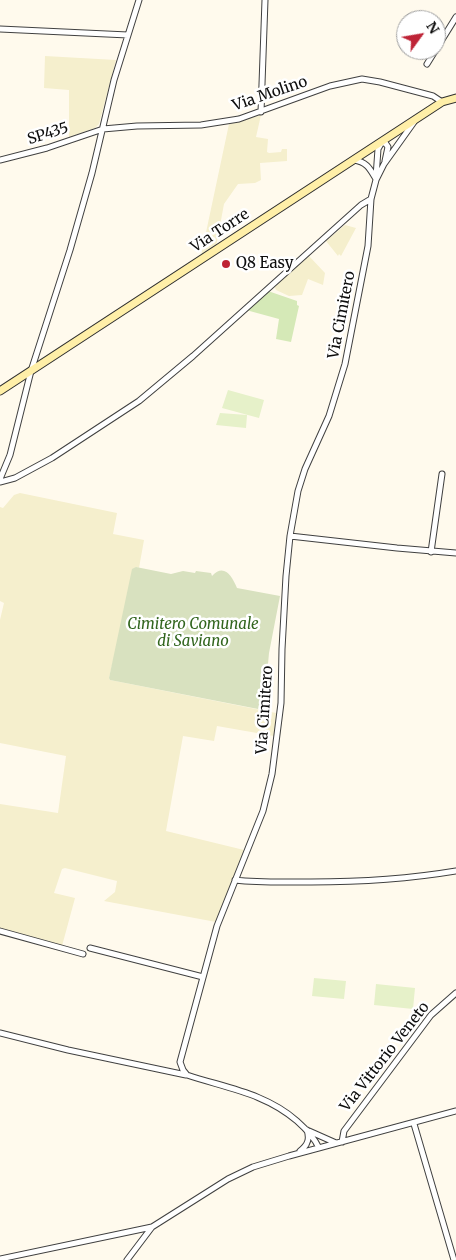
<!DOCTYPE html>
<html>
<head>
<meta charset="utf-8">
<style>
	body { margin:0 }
	#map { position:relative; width:456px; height:1260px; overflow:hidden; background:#fffaed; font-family:Merriweather,serif }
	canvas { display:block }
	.north { position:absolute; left:396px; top:10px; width:50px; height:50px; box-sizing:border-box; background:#fff; border:1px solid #9e9e9e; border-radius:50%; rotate:58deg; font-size:14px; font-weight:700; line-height:20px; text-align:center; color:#0d0d0d }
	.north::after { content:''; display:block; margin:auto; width:18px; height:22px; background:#be2437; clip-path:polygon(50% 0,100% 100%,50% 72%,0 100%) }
</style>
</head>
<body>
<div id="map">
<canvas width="456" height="1260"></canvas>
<div class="north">N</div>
</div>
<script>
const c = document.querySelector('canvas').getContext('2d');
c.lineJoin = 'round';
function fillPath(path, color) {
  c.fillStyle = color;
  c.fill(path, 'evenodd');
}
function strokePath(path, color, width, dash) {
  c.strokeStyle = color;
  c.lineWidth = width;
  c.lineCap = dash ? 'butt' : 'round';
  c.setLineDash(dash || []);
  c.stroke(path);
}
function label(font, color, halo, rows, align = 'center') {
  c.font = font + ' Merriweather,serif';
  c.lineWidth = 5;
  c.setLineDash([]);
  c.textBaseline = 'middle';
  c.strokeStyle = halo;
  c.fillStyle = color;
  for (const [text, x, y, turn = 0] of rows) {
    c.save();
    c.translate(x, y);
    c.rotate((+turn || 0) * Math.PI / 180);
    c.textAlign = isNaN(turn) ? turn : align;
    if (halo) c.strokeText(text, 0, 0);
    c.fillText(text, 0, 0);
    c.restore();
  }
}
fillPath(new Path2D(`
	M45,56L116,60L99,124L95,128L69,137V90L44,88Z
	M261,115L256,137L268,139L267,152L269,153L281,152L282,149H287V161L260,163L261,180L255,183L238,184L224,204L216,247L201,256L229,124Z
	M345,225L356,228L341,256L339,254L338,256L326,241Z
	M309,256L325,273L323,285L308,279L302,295L289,296L276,290L274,286Z
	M20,493L117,513L113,534L144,540L139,568L136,567L109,678L110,680L276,713L274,736L217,726L214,741L183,736L166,831L244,850L216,922L104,901L115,892L117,881L65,868L62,869L54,893L75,898L62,946L0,929V804L58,813L66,756L0,743V620L4,603L0,601V507L3,508L14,495Z`), '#f5efcd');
fillPath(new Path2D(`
	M268,291L297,301V305L299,306L291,342L276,339L279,319L246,310Z`), '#d5e9b7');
fillPath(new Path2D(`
	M136,567L171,574L183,571L195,573L196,571L211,573L212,576C224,563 232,576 237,588L280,596L269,653L267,675L269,689L258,709L110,680L109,678L132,569Z`), '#d8e1bf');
fillPath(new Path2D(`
	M228,390L264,400L259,418L222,408Z
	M220,413L247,415L246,428L216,425Z
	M314,978L346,981L344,999L312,996Z
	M376,984L415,988L413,1009L374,1005Z`), '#e6f1c9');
const street = new Path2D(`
	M0,29L128,35
	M427,64L456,17
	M261,112L265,0
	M0,160L47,148L103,129L137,126L201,125L239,119L330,86L362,79L380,82L433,96L442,102
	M354,160C367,162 370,169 376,179
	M376,177L378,149L382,142L386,144L388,147L385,161
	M0,479L10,455L31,371L70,250L92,173L114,80L139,0
	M0,482L15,478L52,458L139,401L193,356L361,205L371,199
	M290,536L397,548L456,553
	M431,552L442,474
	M235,880C260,883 286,882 311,882C360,882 408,879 456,871
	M0,931L83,954
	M90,948L203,977
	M0,1033L68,1050L186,1075
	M414,1124L454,1260
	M309,1131L336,1143
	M342,1142L344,1131L431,1015L456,993
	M319,1148C314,1137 306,1129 297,1121C265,1093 226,1088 187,1075L183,1070L180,1062L217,926L263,811L272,774L281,703L282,649L286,576L290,536L298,491L305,469L329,416L345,364L368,246L371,199L376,180L384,164L414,122
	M300,1151C308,1145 310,1139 307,1130
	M0,1259L152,1227L228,1179L253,1167L289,1156L456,1111
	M127,1260L152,1227`);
const secondary = new Path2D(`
	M0,391L442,102L456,98`);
strokePath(street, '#404040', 7);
strokePath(secondary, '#2f2f2f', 9);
strokePath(street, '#fff', 5);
strokePath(secondary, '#ffefa8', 7);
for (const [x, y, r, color] of [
	[226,264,5,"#be2437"]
]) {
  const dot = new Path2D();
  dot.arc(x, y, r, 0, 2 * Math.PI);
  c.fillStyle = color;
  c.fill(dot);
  strokePath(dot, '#fff', 2);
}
label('15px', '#0d0d0d', '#fff', [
	["Via Molino",270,94,-19],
	["SP435",48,134,-17],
	["Via Torre",220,231,-33],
	["Via Cimitero",342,315,-79],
	["Via Cimitero",265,710,-86],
	["Via Vittorio Veneto",385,1057,-52]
]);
label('15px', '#0d0d0d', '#fff', [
	["Q8 Easy",236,264]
], 'left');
label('italic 15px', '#31651d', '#fff', [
	["Cimitero Comunale",193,625],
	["di Saviano",193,642]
]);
</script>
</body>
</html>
